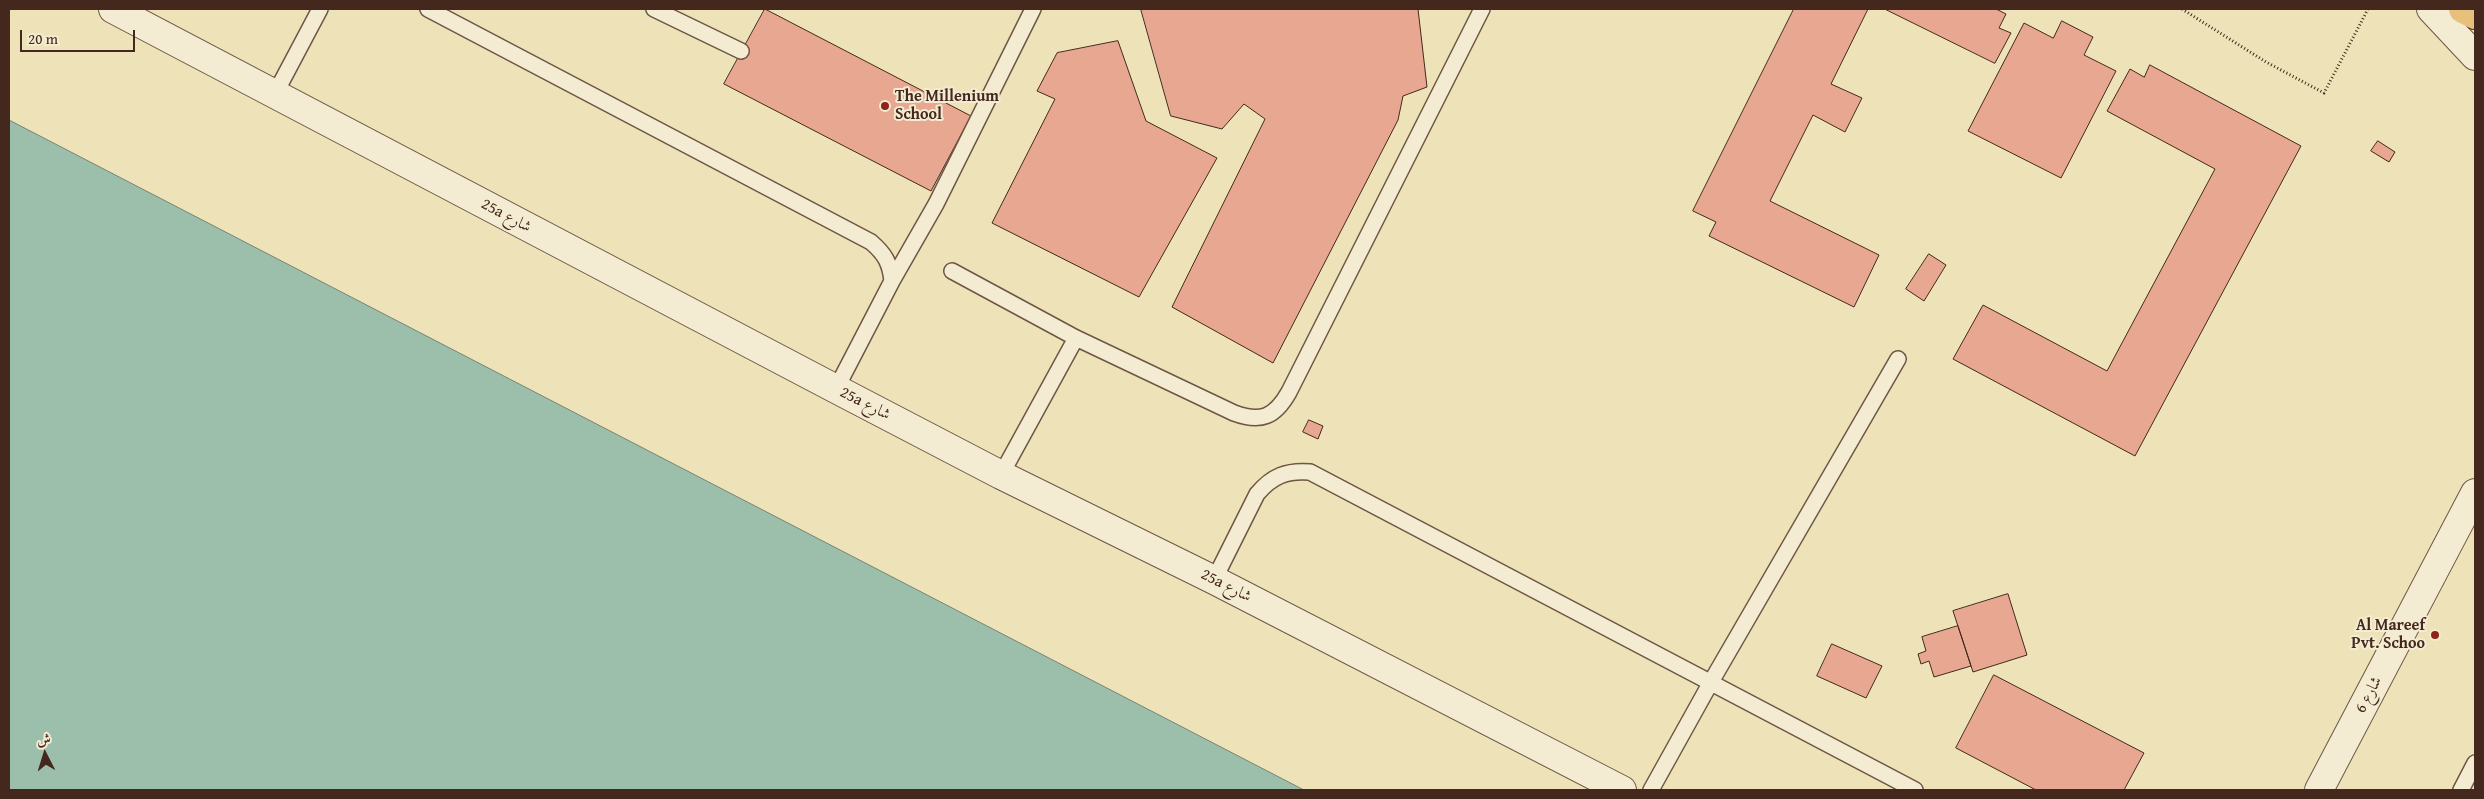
<!DOCTYPE html>
<html>
<head>
<meta charset="utf-8">
<style>
	body { margin:0 }
	#map { position:relative; width:2484px; height:799px; overflow:hidden; background:#eee2b9; font-family:"Gentium Book Plus",Amiri,serif }
	canvas { display:block }
	.frame { position:absolute; inset:0; border:10px solid #44281d; pointer-events:none }
	.north { position:absolute; left:20px; top:729px; width:50px; height:50px; -webkit-text-stroke:4px #f4ecd2; paint-order:stroke; rotate:355deg; font-size:14px; font-weight:700; line-height:20px; text-align:center; color:#44281d }
	.north::after { content:''; display:block; margin:auto; width:18px; height:22px; background:#44281d; clip-path:polygon(50% 0,100% 100%,50% 72%,0 100%) }
	.scale { position:absolute; left:20px; top:30px; width:115px; height:22px; box-sizing:border-box; border:2px solid #44281d; border-top:0; padding-left:6px; font-size:15px; line-height:18px; white-space:nowrap; color:#44281d; -webkit-text-stroke:4px #f4ecd2; paint-order:stroke }
</style>
</head>
<body>
<div id="map">
<canvas width="2484" height="799"></canvas>
<div class="frame"></div>
<div class="north">ش</div>
<div class="scale">20 m</div>
</div>
<script>
const c = document.querySelector('canvas').getContext('2d');
c.lineJoin = 'round';
function fillPath(path, color) {
  c.fillStyle = color;
  c.fill(path, 'evenodd');
}
function strokePath(path, color, width, dash) {
  c.strokeStyle = color;
  c.lineWidth = width;
  c.lineCap = dash ? 'butt' : 'round';
  c.setLineDash(dash || []);
  c.stroke(path);
}
function label(font, color, halo, rows, align = 'center') {
  c.font = font + ' "Gentium Book Plus",Amiri,serif';
  c.lineWidth = 4;
  c.setLineDash([]);
  c.textBaseline = 'middle';
  c.strokeStyle = halo;
  c.fillStyle = color;
  for (const [text, x, y, turn = 0] of rows) {
    c.save();
    c.translate(x, y);
    c.rotate((+turn || 0) * Math.PI / 180);
    c.textAlign = isNaN(turn) ? turn : align;
    if (halo) c.strokeText(text, 0, 0);
    c.fillText(text, 0, 0);
    c.restore();
  }
}
const water = new Path2D(`
	M9,120L1304,790H9Z`);
fillPath(water, '#9bbfaa');
strokePath(water, '#788372', 1);
const building = new Path2D(`
	M765,9L971,116L931,191L724,84Z
	M1141,9H1418L1427,87L1403,96L1398,120L1273,363L1172,307L1265,119L1244,104L1222,129L1171,116Z
	M1794,9H1868L1831,84L1862,98L1845,132L1813,115L1770,201L1879,255L1854,307L1709,236L1716,222L1693,211Z
	M1885,9H1996L2006,14L1999,28L2011,33L1995,63Z
	M2062,21L2093,37L2084,55L2116,71L2061,178L1968,131L2024,23L2053,38Z
	M1118,41L1146,121L1217,158L1139,297L992,223L1055,99L1037,91L1057,53Z
	M2150,65L2301,146L2135,456L1953,359L1983,305L2107,371L2215,169L2107,111L2130,69L2144,77Z
	M2378,141L2395,152L2389,162L2371,151Z
	M1929,254L1946,265L1924,301L1906,289Z
	M1309,420L1323,426L1318,439L1303,432Z
	M2008,594L2027,655L1973,672L1953,611Z
	M1958,626L1971,666L1934,677L1929,661L1921,664L1918,654L1926,651L1922,637Z
	M1832,644L1882,666L1866,698L1817,676Z
	M1994,675L2144,753L2124,790H2036L1956,748Z`);
fillPath(building, '#e8a791');
strokePath(building, '#44281d', 1);
const lane = new Path2D(`
	M428,9L871,242C885,254 890,263 892,281L836,389
	M654,9L741,51
	M275,94L320,9
	M952,271L1076,338L1234,413C1261,423 1275,417 1289,392L1482,9
	M892,281L936,204L1033,9
	M1001,475L1076,338
	M1214,580L1257,494C1272,476 1287,470 1310,472L1915,790
	M1651,790L1711,682L1898,359
	M2461,790L2475,763`);
const street = new Path2D(`
	M113,9L836,389L1001,475L1214,580L1622,790
	M2431,9L2475,56
	M2319,790L2475,493`);
const primary = new Path2D(`
	M2463,9L2475,15`);
strokePath(lane, '#6e5644', 18);
strokePath(street, '#6e5644', 30);
strokePath(primary, '#44281d', 30);
strokePath(new Path2D(`
	M2182,9L2266,62L2324,93L2368,9`), '#44281d', 3, [1, 2.5]);
strokePath(lane, '#f4ecd2', 15);
strokePath(street, '#f4ecd2', 28);
strokePath(primary, '#e7c17c', 28);
for (const [x, y, r, color] of [
	[885,106,5,"#8f2418"],
	[2435,635,5,"#8f2418"]
]) {
  const dot = new Path2D();
  dot.arc(x, y, r, 0, 2 * Math.PI);
  c.fillStyle = color;
  c.fill(dot);
  strokePath(dot, '#f4ecd2', 2);
}
label('bold 16px', '#44281d', '#f4ecd2', [
	["The Millenium",895,97],
	["School",895,115],
	["Al Mareef",2425,626,"right"],
	["Pvt. Schoo",2425,644,"right"]
], 'left');
label('16px', '#44281d', '#f4ecd2', [
	["25a شارع",506,216,28],
	["25a شارع",865,404,27],
	["25a شارع",1226,586,27],
	["شارع 6",2369,695,-62]
]);
</script>
</body>
</html>
